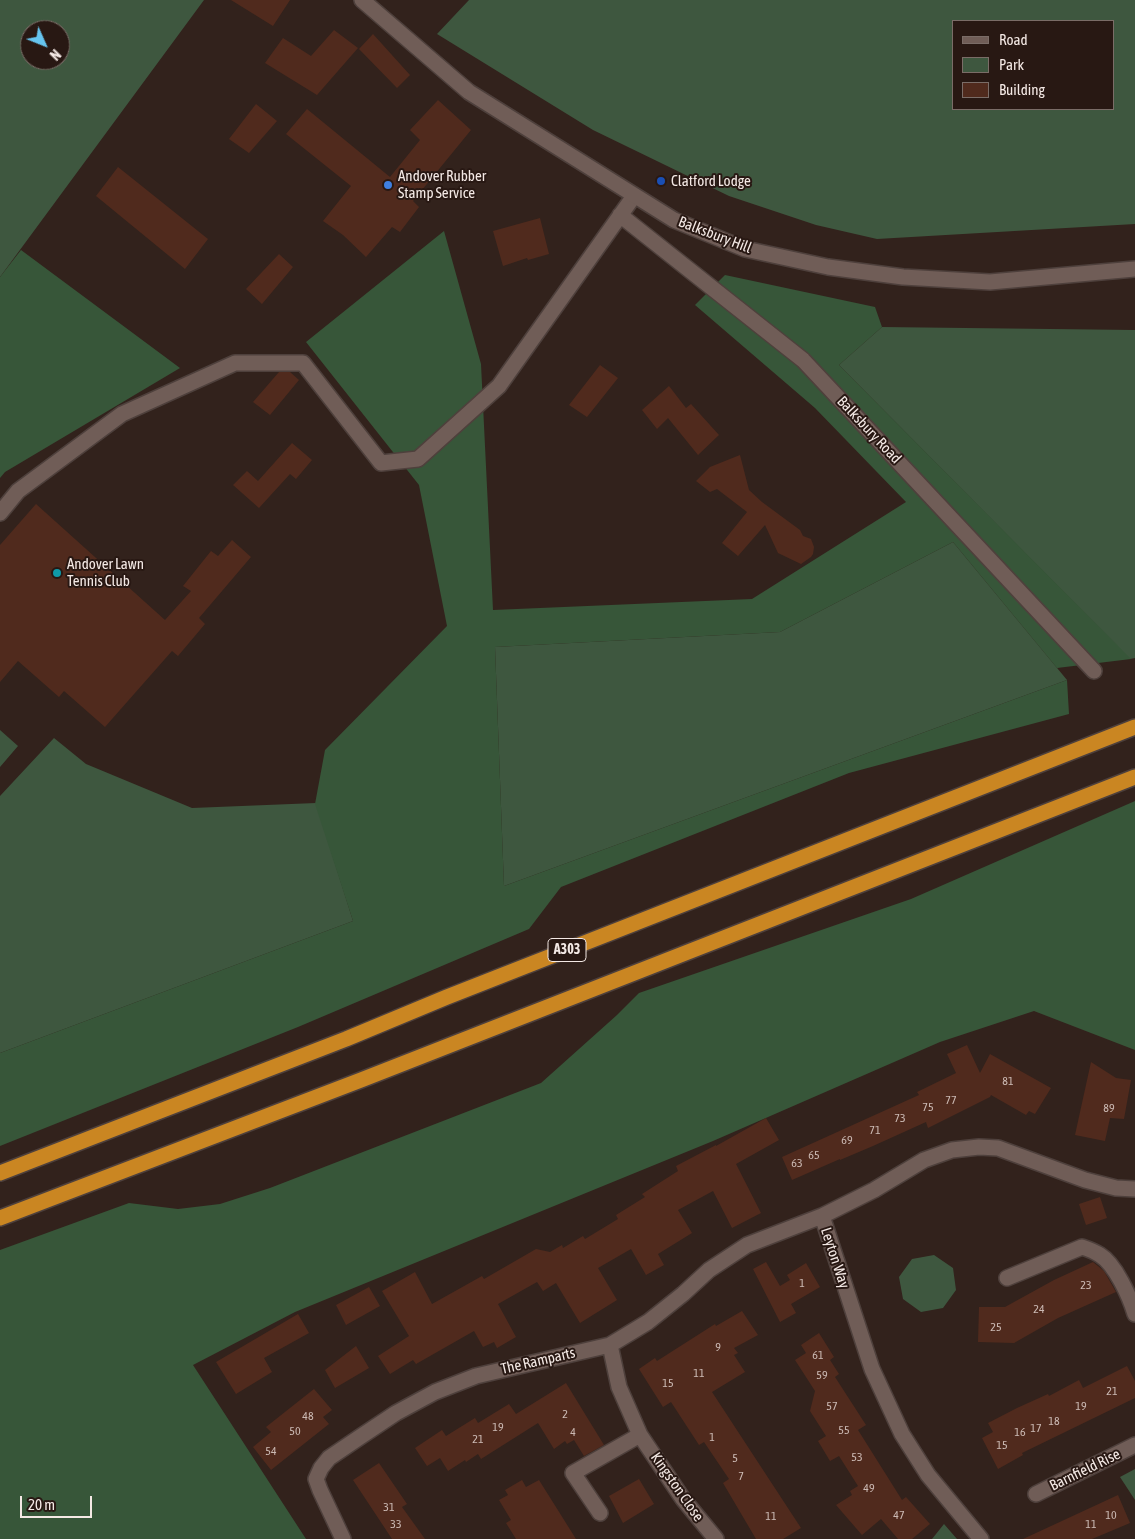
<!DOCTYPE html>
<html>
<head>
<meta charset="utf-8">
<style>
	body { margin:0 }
	#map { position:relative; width:1135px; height:1539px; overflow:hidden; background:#32221c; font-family:"Asap Condensed",sans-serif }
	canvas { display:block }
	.legend { position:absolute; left:952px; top:20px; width:162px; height:90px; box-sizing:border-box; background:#281813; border:1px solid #7a6c67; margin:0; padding:6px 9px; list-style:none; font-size:15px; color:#f4e9e5 }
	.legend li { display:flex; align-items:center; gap:10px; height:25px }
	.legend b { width:25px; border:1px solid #7a6c67 }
	.north { position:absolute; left:20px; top:20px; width:50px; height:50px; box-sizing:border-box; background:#281813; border:1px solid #7a6c67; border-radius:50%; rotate:134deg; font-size:14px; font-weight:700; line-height:20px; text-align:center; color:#f4e9e5 }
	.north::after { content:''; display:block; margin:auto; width:18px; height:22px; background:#66c4ef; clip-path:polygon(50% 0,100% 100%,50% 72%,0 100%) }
	.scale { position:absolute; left:20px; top:1496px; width:72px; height:22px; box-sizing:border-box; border:2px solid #f4e9e5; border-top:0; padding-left:6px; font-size:15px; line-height:18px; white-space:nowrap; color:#f4e9e5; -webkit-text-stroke:4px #281813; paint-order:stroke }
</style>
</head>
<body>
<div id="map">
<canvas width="1135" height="1539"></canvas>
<ul class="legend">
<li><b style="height:6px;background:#705d57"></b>Road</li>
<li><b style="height:14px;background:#3e573f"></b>Park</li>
<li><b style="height:14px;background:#502a1d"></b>Building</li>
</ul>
<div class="north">N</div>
<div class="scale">20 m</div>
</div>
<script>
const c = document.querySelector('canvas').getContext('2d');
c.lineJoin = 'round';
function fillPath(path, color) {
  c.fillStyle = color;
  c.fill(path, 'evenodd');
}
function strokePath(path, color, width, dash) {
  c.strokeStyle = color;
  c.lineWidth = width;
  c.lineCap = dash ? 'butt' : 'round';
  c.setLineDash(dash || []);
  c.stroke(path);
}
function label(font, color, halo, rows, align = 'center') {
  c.font = font + ' "Asap Condensed",sans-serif';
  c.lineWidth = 4;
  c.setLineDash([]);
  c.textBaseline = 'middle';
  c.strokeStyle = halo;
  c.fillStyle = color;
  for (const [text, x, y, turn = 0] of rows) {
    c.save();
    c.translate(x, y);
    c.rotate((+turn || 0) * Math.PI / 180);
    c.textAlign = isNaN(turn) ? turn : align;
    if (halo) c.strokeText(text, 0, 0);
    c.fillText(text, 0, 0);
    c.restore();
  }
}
fillPath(new Path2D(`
	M0,0H204L0,277ZM30,30H60V60H30Z
	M469,0H1135V224L877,239L816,225L729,196L593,130L437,34ZM954,21H1114V109H954Z
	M882,327L1135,330V658L1130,659L839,365Z
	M953,542L1067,680L504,886L495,647L780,632Z
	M0,730L18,746L0,767Z
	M54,738L86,764L192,808L316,803L353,921L0,1053V796Z
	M934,1255L953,1268L956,1290L943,1308L921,1312L903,1299L899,1277L912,1259Z
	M1135,1469V1500L1120,1477Z
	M944,1524L957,1539H932Z`), '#3e573f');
fillPath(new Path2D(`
	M444,231L481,364L493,610L752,599L906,502L815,408L695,305L725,275L875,307L882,327L839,365L1131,659L1057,668L953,542L780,632L495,647L504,886L1067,680L1069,714L849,773L561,887L529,929L298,1027L0,1146V1053L353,921L315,804L325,750L447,626L419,485L306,342Z
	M21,250L180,368L5,472L0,478V277Z
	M1135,801V1050L1034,1011L940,1042L713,1141L295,1312L193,1365L306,1539H0V1250L129,1203L178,1209L220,1204L270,1188L541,1083L617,1015L639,993L911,899Z`), '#375639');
fillPath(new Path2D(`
	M231,0H290L273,26Z
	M334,30L358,48L317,95L265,63L283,38L311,56Z
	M373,34L410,75L397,88L359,49Z
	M438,100L471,130L413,201L419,207L400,232L392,227L366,257L343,235L323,221L351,186L286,134L307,109L390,177L420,140L410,130Z
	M256,104L277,121L249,153L229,139Z
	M118,167L208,239L185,269L96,196Z
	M540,218L549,254L528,260L527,258L503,266L493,231Z
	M279,254L293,267L262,304L246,289Z
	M600,365L618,378L587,417L569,405Z
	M279,372H290L299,380L270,415L253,402Z
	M669,386L686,408L691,404L719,435L698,455L668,418L657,429L642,410Z
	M292,443L312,460L296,479L290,474L259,508L233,485L247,471L258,481Z
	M740,455L749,490L762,502L800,530L803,536L811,539L814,547L813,554L811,557L801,564L778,553L765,525L738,556L722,543L747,512L717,489L710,492L696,481L710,467Z
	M36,504L165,620L191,591L183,586L211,551L218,556L232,540L251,557L199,618L205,624L178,656L172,651L105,727L64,691L59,697L18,661L0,682V545Z
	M967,1045L980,1073L990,1054L1051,1088L1035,1114L1029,1111L1026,1115L991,1095L990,1097L928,1128L926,1122L873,1146L840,1160V1159L792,1180L782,1157L919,1095L917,1092L956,1073L947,1054Z
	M1091,1062L1116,1078L1131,1080L1124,1119L1110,1118L1105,1141L1075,1135Z
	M766,1118L779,1140L736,1164L761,1213L732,1228L713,1191L678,1210L692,1233L658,1254L664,1265L646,1275L631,1249L598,1268L617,1300L580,1323L556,1283L543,1291L537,1282L498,1304L516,1337L497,1348L494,1342L483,1347L474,1331L416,1364L413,1360L390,1374L378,1356L409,1336L382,1291L415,1272L432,1304L482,1276L484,1279L536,1249L550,1252L562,1245L563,1248L583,1236L585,1239L618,1219L616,1215L645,1197L642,1194L678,1171L676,1166L716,1145V1146Z
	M1100,1197L1107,1218L1086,1225L1079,1204Z
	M766,1262L780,1286L790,1280L787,1275L806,1263L820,1287L791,1304L796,1313L780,1322L753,1269Z
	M1093,1262L1104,1271L1116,1292L1058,1318L1014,1343L978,1342L979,1307H1005L1054,1280Z
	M369,1287L380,1306L346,1325L336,1305Z
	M742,1311L758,1335L734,1348L738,1353L734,1355L745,1372L712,1392L801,1528L783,1539H756L723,1483L729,1479L704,1442L699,1445L671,1402L663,1407L639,1369L655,1358L657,1361L715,1324L716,1326Z
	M298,1314L309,1333L264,1358L272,1372L236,1394L216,1362Z
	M819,1333L834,1357L830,1360L839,1374L835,1377L866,1425L858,1430L902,1500L906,1497L930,1524L912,1539H898L881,1519L862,1535L836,1505L852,1495L850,1491L858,1486L839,1456L830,1461L818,1441L826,1436L810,1411L815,1391L795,1360L806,1353L801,1345Z
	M356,1346L369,1368L335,1388L325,1370Z
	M1127,1366L1135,1381V1398L1022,1453L1023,1455L998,1469L982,1438L993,1432L988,1423L1017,1408L1048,1394L1049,1396L1079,1380L1083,1388Z
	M566,1383L604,1445L584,1456L574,1440L567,1444L565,1441L554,1449L538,1423L481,1459L478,1454L466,1462L465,1460L448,1471L440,1458L427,1466L415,1448L442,1430L446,1436L475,1418L478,1423L509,1404L516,1414Z
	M314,1389L332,1410L323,1417L329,1424L271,1470L253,1447L271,1432L266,1427Z
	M379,1463L407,1504L402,1507L425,1539H392L353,1480Z
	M639,1479L654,1504L623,1523L609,1496Z
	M522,1480L526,1487L539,1480L576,1539H516L506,1523L511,1520L499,1500L508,1495L505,1490Z
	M1118,1495L1130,1523L1092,1539H1023Z`), '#502a1d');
const minor = new Path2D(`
	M620,215L803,360L1094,671
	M0,513L18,491L122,414L235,363H303L381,463L418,459L499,386L634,196
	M1007,1278L1082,1247C1088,1249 1094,1251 1100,1255C1115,1264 1130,1297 1135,1314
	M610,1345L619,1387L640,1435L683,1499L716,1539
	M1036,1494L1135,1445
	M600,1513L573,1473L640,1435
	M343,1539L320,1490L316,1479L321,1468L329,1458L360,1437L396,1413L435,1392L476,1376L610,1345L648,1322L683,1294L709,1270L747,1245L822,1216
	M981,1539L928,1475L902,1434L872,1369L822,1216L874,1190L924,1160L952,1150L979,1147L998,1148L1085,1180L1116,1188L1135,1189`);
const tertiary = new Path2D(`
	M362,0L469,92L674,220L745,249L828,267L903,277L990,282L1135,269`);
const trunk = new Path2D(`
	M0,1173L346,1039L447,997L1135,727
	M0,1218L361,1080L1135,777`);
strokePath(minor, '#4e403c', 18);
strokePath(tertiary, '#4e403c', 18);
strokePath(trunk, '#4e403c', 18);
strokePath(minor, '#705d57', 15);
strokePath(tertiary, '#705d57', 15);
strokePath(trunk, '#ca8622', 15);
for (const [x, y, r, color] of [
	[661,181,5,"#1a4fb4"],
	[388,185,5,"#3f7fe0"],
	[57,573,5,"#0f9aa8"]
]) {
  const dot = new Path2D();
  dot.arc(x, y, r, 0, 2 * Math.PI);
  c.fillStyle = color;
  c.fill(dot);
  strokePath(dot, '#281813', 2);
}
label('12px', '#cbb9b3', null, [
	["81",1008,1081],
	["77",951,1100],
	["75",928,1107],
	["89",1109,1108],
	["73",900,1118],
	["71",875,1130],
	["69",847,1140],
	["65",814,1155],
	["63",797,1163],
	["1",802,1283],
	["23",1086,1285],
	["24",1039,1309],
	["25",996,1327],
	["9",718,1347],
	["61",818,1355],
	["11",699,1373],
	["59",822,1375],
	["15",668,1383],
	["21",1112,1391],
	["57",832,1406],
	["19",1081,1406],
	["2",565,1414],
	["48",308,1416],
	["18",1054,1421],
	["19",498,1427],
	["17",1036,1428],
	["55",844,1430],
	["50",295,1431],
	["4",573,1432],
	["16",1020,1432],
	["1",712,1437],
	["21",478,1439],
	["15",1002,1445],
	["54",271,1451],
	["53",857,1457],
	["5",735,1458],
	["7",741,1476],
	["49",869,1488],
	["31",389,1507],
	["47",899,1515],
	["10",1111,1515],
	["11",771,1516],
	["33",396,1524],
	["11",1091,1524]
]);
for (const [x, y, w] of [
	[567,950,38]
]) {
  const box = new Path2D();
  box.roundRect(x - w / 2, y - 11.5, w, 23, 4);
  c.fillStyle = '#281813';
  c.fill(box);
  strokePath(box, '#f4e9e5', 1);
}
label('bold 14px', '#f4e9e5', null, [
	["A303",567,950]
]);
label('15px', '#f4e9e5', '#281813', [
	["Andover Rubber",398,176],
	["Stamp Service",398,193],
	["Clatford Lodge",671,181],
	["Andover Lawn",67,564],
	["Tennis Club",67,581]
], 'left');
label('15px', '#f4e9e5', '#281813', [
	["Balksbury Hill",715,235,21],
	["Balksbury Road",869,430,47],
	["Leyton Way",835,1258,72],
	["The Ramparts",538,1361,-13],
	["Barnfield Rise",1085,1470,-26],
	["Kingston Close",677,1487,55]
]);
</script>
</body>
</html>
